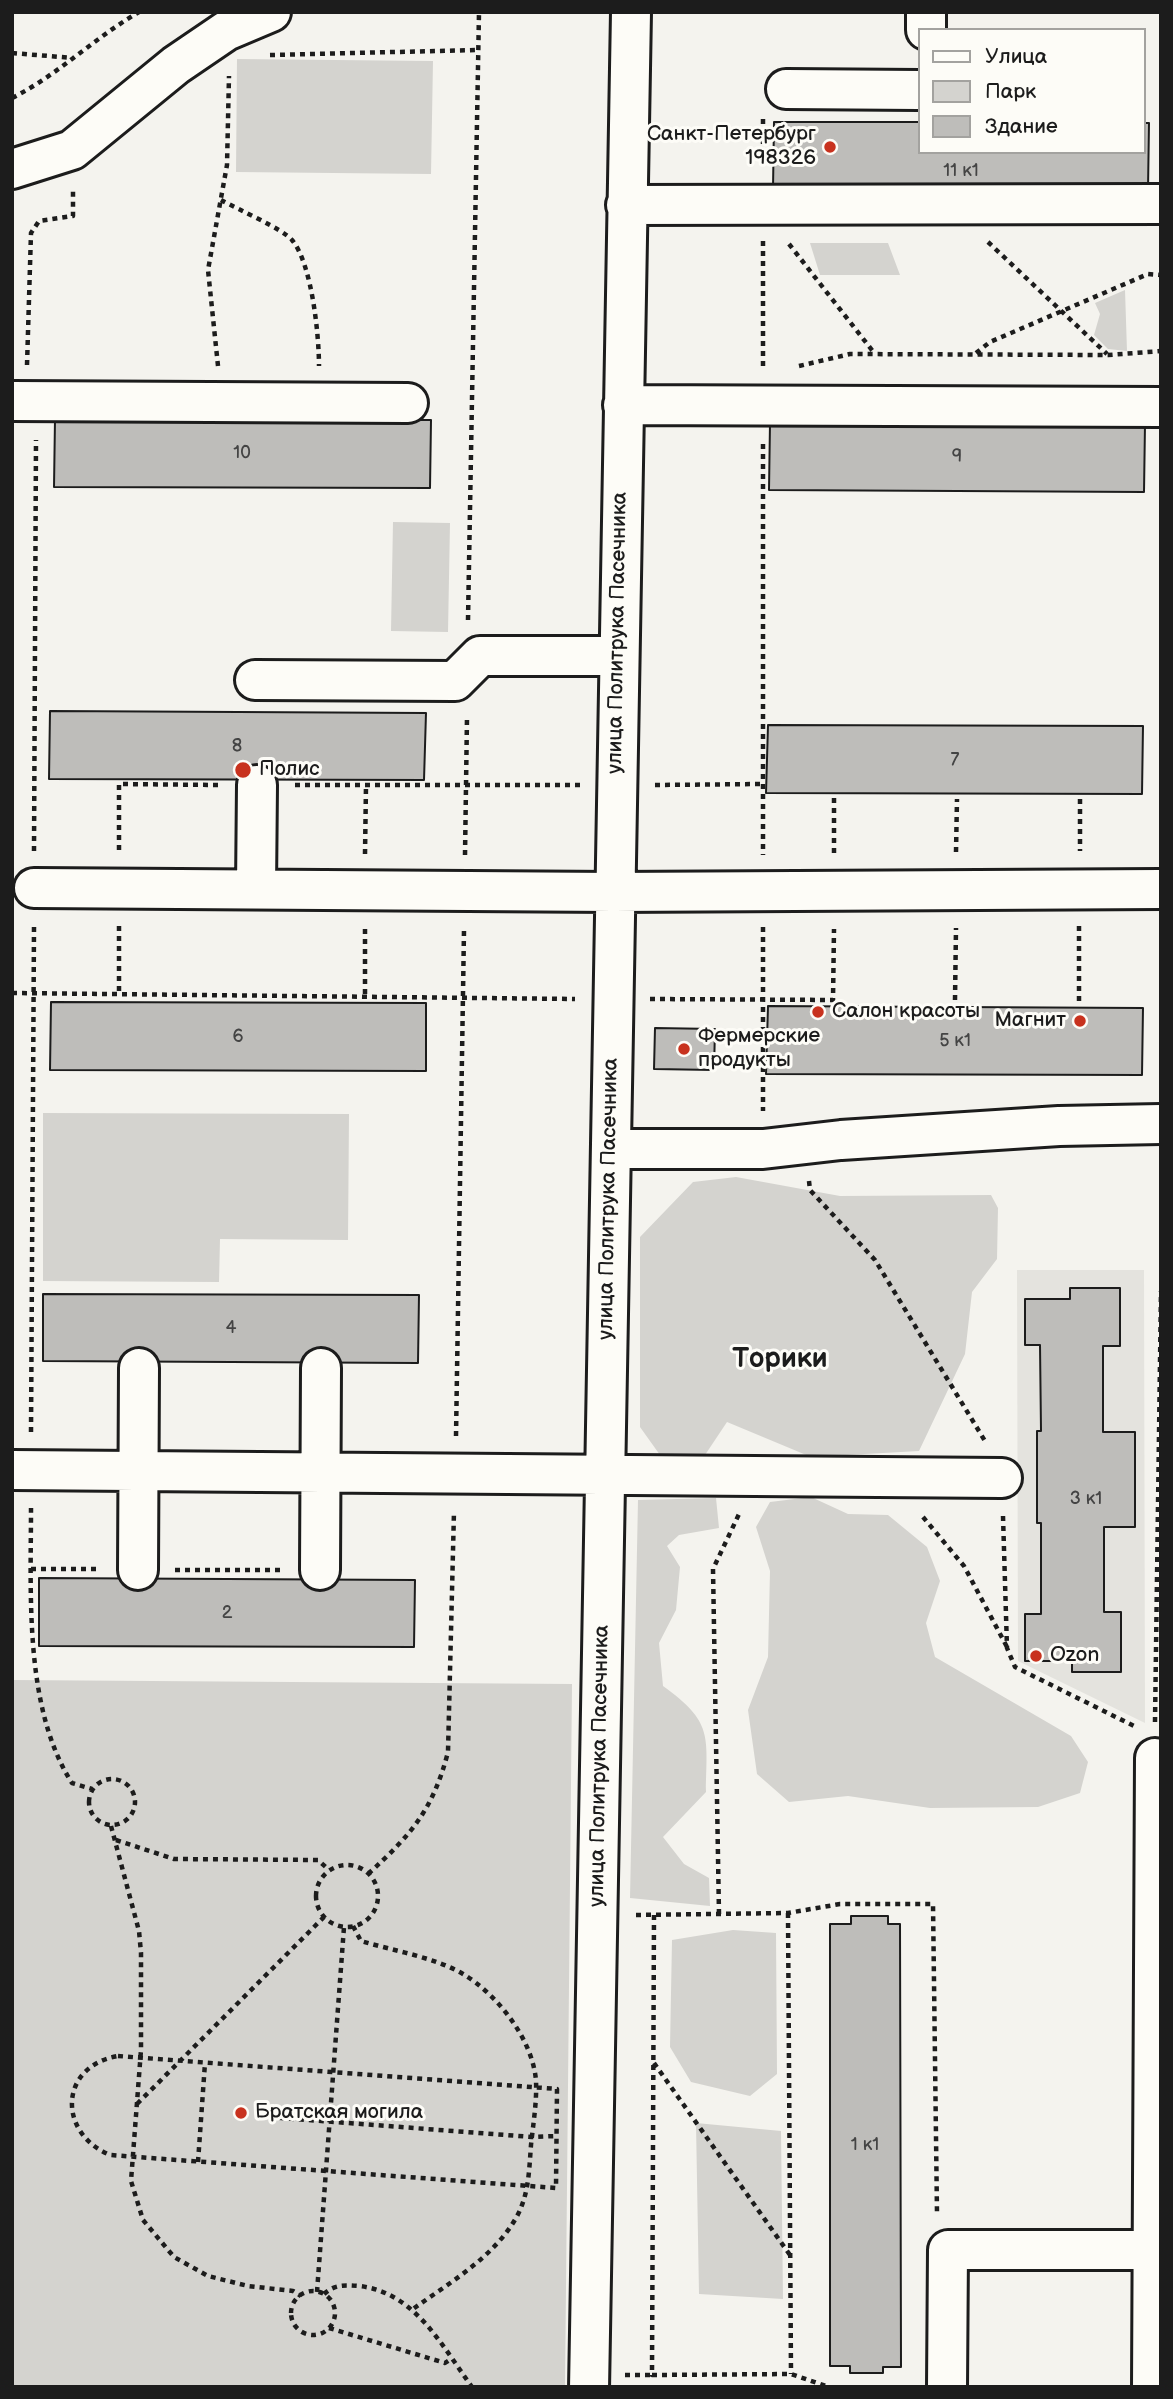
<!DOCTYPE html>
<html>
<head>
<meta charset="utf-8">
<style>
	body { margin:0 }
	#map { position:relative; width:1173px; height:2399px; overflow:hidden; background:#f4f3ee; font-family:"Balsamiq Sans",sans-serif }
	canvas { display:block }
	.frame { position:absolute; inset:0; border:14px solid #1c1c1c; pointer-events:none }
	.legend { position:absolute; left:918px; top:28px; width:228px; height:126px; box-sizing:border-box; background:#fdfcf7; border:2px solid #a3a29f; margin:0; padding:9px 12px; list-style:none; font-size:21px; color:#1c1c1c }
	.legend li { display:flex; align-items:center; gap:14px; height:35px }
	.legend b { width:35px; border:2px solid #a3a29f }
</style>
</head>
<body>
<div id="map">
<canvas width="1173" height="2399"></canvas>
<div class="frame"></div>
<ul class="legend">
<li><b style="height:9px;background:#fdfcf7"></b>Улица</li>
<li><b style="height:19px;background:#d4d3cf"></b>Парк</li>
<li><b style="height:19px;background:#bebdba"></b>Здание</li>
</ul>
</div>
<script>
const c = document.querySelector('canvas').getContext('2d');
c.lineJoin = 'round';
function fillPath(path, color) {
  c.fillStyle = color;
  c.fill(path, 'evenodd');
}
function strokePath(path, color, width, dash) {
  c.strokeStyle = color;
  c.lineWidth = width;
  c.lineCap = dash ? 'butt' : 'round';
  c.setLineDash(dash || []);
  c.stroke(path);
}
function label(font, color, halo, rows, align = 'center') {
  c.font = font + ' "Balsamiq Sans",sans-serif';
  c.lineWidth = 6;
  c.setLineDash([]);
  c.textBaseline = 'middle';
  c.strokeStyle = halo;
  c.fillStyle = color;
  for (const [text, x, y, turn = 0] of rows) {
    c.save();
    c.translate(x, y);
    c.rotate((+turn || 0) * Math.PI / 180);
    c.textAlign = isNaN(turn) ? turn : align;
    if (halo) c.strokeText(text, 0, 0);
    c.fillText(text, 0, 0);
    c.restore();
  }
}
fillPath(new Path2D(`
	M1017,1270H1144L1145,1723L1018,1661Z`), '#e4e3de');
fillPath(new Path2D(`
	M237,59L433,61L431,174L236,172Z
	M810,243H888L900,275H820Z
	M1125,290L1127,351L1108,349L1094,335L1100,314L1095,303Z
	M393,522L450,523L448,632L391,631Z
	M43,1113L349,1114L348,1240L220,1239L219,1282L43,1281Z
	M736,1177L840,1196L991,1195L998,1208L997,1259L972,1292L965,1354L919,1451L811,1457L727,1422L701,1461L665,1462L640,1427V1237L693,1182Z
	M811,1497L848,1514L888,1515L927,1547L940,1581L926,1623L935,1657L1071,1736L1088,1762L1080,1793L1038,1807L930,1808L848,1796L789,1802L757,1774L748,1710L768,1657L770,1571L756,1527L770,1502Z
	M716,1498L719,1528L679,1535L667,1546L680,1567L676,1610L659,1643L663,1686C713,1722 707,1735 706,1792L663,1837L684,1864L709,1878L710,1906L630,1898L638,1500Z
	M12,1680L572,1684L565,2387H12Z
	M733,1930L776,1933L777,2074L750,2096L691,2082L670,2047L672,1940Z
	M696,2123L781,2131L783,2299L699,2294Z`), '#d4d3cf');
const building = new Path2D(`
	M774,122H919V152H1143V123H1149L1148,190L773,189Z
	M55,419L431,420L430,488L54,487Z
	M770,423L1145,424L1144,492L769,490Z
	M50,711L426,713L424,780L49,779Z
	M768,725L1143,726L1142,794L766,793Z
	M51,1002L426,1003V1071L50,1070Z
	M768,1006L1143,1008L1142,1075L766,1074Z
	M655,1028L715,1029L714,1070L654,1069Z
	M1070,1288H1120V1346H1103V1432H1135V1527H1104V1612H1121V1672H1072V1661H1025V1614H1041V1523H1037V1431H1041L1040,1345H1025V1299H1070Z
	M43,1294L419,1295L418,1363L43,1361Z
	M39,1578L415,1580L414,1647L39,1646Z
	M851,1916H888V1924H900L901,2367H883V2373H850V2366H830V1924H851Z`);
fillPath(building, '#bebdba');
strokePath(building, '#1c1c1c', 2);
const minor = new Path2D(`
	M926,30V12
	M786,89L919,90
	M12,169L72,150L176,65L226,31L271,12
	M626,205L1161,204
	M12,401L408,403
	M623,405L1161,407
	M255,680L455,681L480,656H618
	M34,888L613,892L1161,889
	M256,888L257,785
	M611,1149H763L841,1140L1059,1126L1161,1124
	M12,1470L1002,1478
	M138,1570L139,1368
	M320,1570L321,1368
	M589,2387L631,12
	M947,2387L948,2250H1161
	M1152,2387L1155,1758`);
strokePath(minor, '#1c1c1c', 44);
strokePath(new Path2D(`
	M12,53L73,58
	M270,55L478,50
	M12,98C58,75 94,38 139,12
	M763,119V166
	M221,200C237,209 283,229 292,240C312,264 319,335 319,366
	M763,241V369
	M988,242L1107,354
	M789,244L875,354
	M976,353L990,342L1148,274L1161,275
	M27,365L31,233L39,221L73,216V189
	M218,366L208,270L227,165L229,76
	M799,366L850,354L1108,355L1161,351
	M763,444V855
	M468,620L479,12
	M295,785H580
	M655,785L763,784
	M834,798V854
	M1080,799V851
	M119,850V784L219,785
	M34,851L36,440
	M956,852L957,799
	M365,854L366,785
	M465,855L467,717
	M119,926V993
	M763,927V1111
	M365,929V995
	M12,993L575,999
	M650,999L833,1000L834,929
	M955,1000L956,928
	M1079,1001V926
	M809,1181L810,1190L875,1260L985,1441
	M31,1432L34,927
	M456,1436L464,930
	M31,1508C31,1595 24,1708 72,1783L92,1789
	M1003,1516L1007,1648L1015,1667L1134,1726
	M923,1517L964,1566L1007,1647
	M31,1569H100
	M175,1570H282
	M1155,1722L1161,1291
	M89 1802a23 23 0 1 1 46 0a23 23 0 1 1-46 0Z
	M111,1826L139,1931L141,1953V2050L131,2181L143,2220L174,2257L208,2276L248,2286L293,2291L301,2296
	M116,1840L174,1859L318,1860L329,1870
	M316 1896a31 31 0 1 1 62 0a31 31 0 1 1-62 0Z
	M368,1874C411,1835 433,1810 448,1752L454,1511
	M788,1913L791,2374
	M719,1914L713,1569L740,1512
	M636,1915L788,1913L840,1904H933L937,2214
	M654,1915L652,2375L791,2374L829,2387
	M353,1926L361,1941C394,1951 434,1957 463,1974C498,1995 533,2040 536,2081C537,2102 533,2125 531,2145C529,2171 529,2195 516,2218C493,2258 449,2283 413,2309
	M118,2056L557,2089L556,2188L110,2155C57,2133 59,2066 118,2056Z
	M654,2063L790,2255
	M137,2104L324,1917
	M269,2117L532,2137L557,2136
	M198,2162L205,2063
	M291 2313a22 22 0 1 1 44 0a22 22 0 1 1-44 0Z
	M317,2292L344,1927
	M324,2294C335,2284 345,2285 359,2286C415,2292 442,2346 472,2387
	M329,2328L445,2363L451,2359
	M625,2375H652`), '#1c1c1c', 4.5, [5, 5]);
strokePath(minor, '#fdfcf7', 38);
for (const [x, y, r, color] of [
	[830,147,7,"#c8321e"],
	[243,770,9,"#c8321e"],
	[818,1012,7,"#c8321e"],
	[1080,1021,7,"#c8321e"],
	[684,1049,7,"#c8321e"],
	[1036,1656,7,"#c8321e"],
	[241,2113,7,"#c8321e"]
]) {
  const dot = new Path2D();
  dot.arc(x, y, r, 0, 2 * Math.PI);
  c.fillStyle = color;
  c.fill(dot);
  strokePath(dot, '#fdfcf7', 2.5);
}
label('18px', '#444', null, [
	["11 к1",961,171],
	["10",242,453],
	["9",957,457],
	["8",237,746],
	["7",955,760],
	["6",238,1037],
	["5 к1",955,1041],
	["4",231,1328],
	["3 к1",1086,1499],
	["2",227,1613],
	["1 к1",865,2145]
]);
label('21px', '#1c1c1c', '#fdfcf7', [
	["Санкт-Петербург",816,135,"right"],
	["198326",816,159,"right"],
	["Полис",259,770],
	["Салон красоты",832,1012],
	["Магнит",1066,1021,"right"],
	["Фермерские",698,1037],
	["продукты",698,1061],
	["Ozon",1050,1656],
	["Братская могила",255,2113]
], 'left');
label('21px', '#1c1c1c', '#fdfcf7', [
	["улица Политрука Пасечника",618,633,-89],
	["улица Политрука Пасечника",609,1199,-89],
	["улица Политрука Пасечника",600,1766,-89]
]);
label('bold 28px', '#1c1c1c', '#fdfcf7', [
	["Торики",780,1360]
]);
</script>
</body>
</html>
